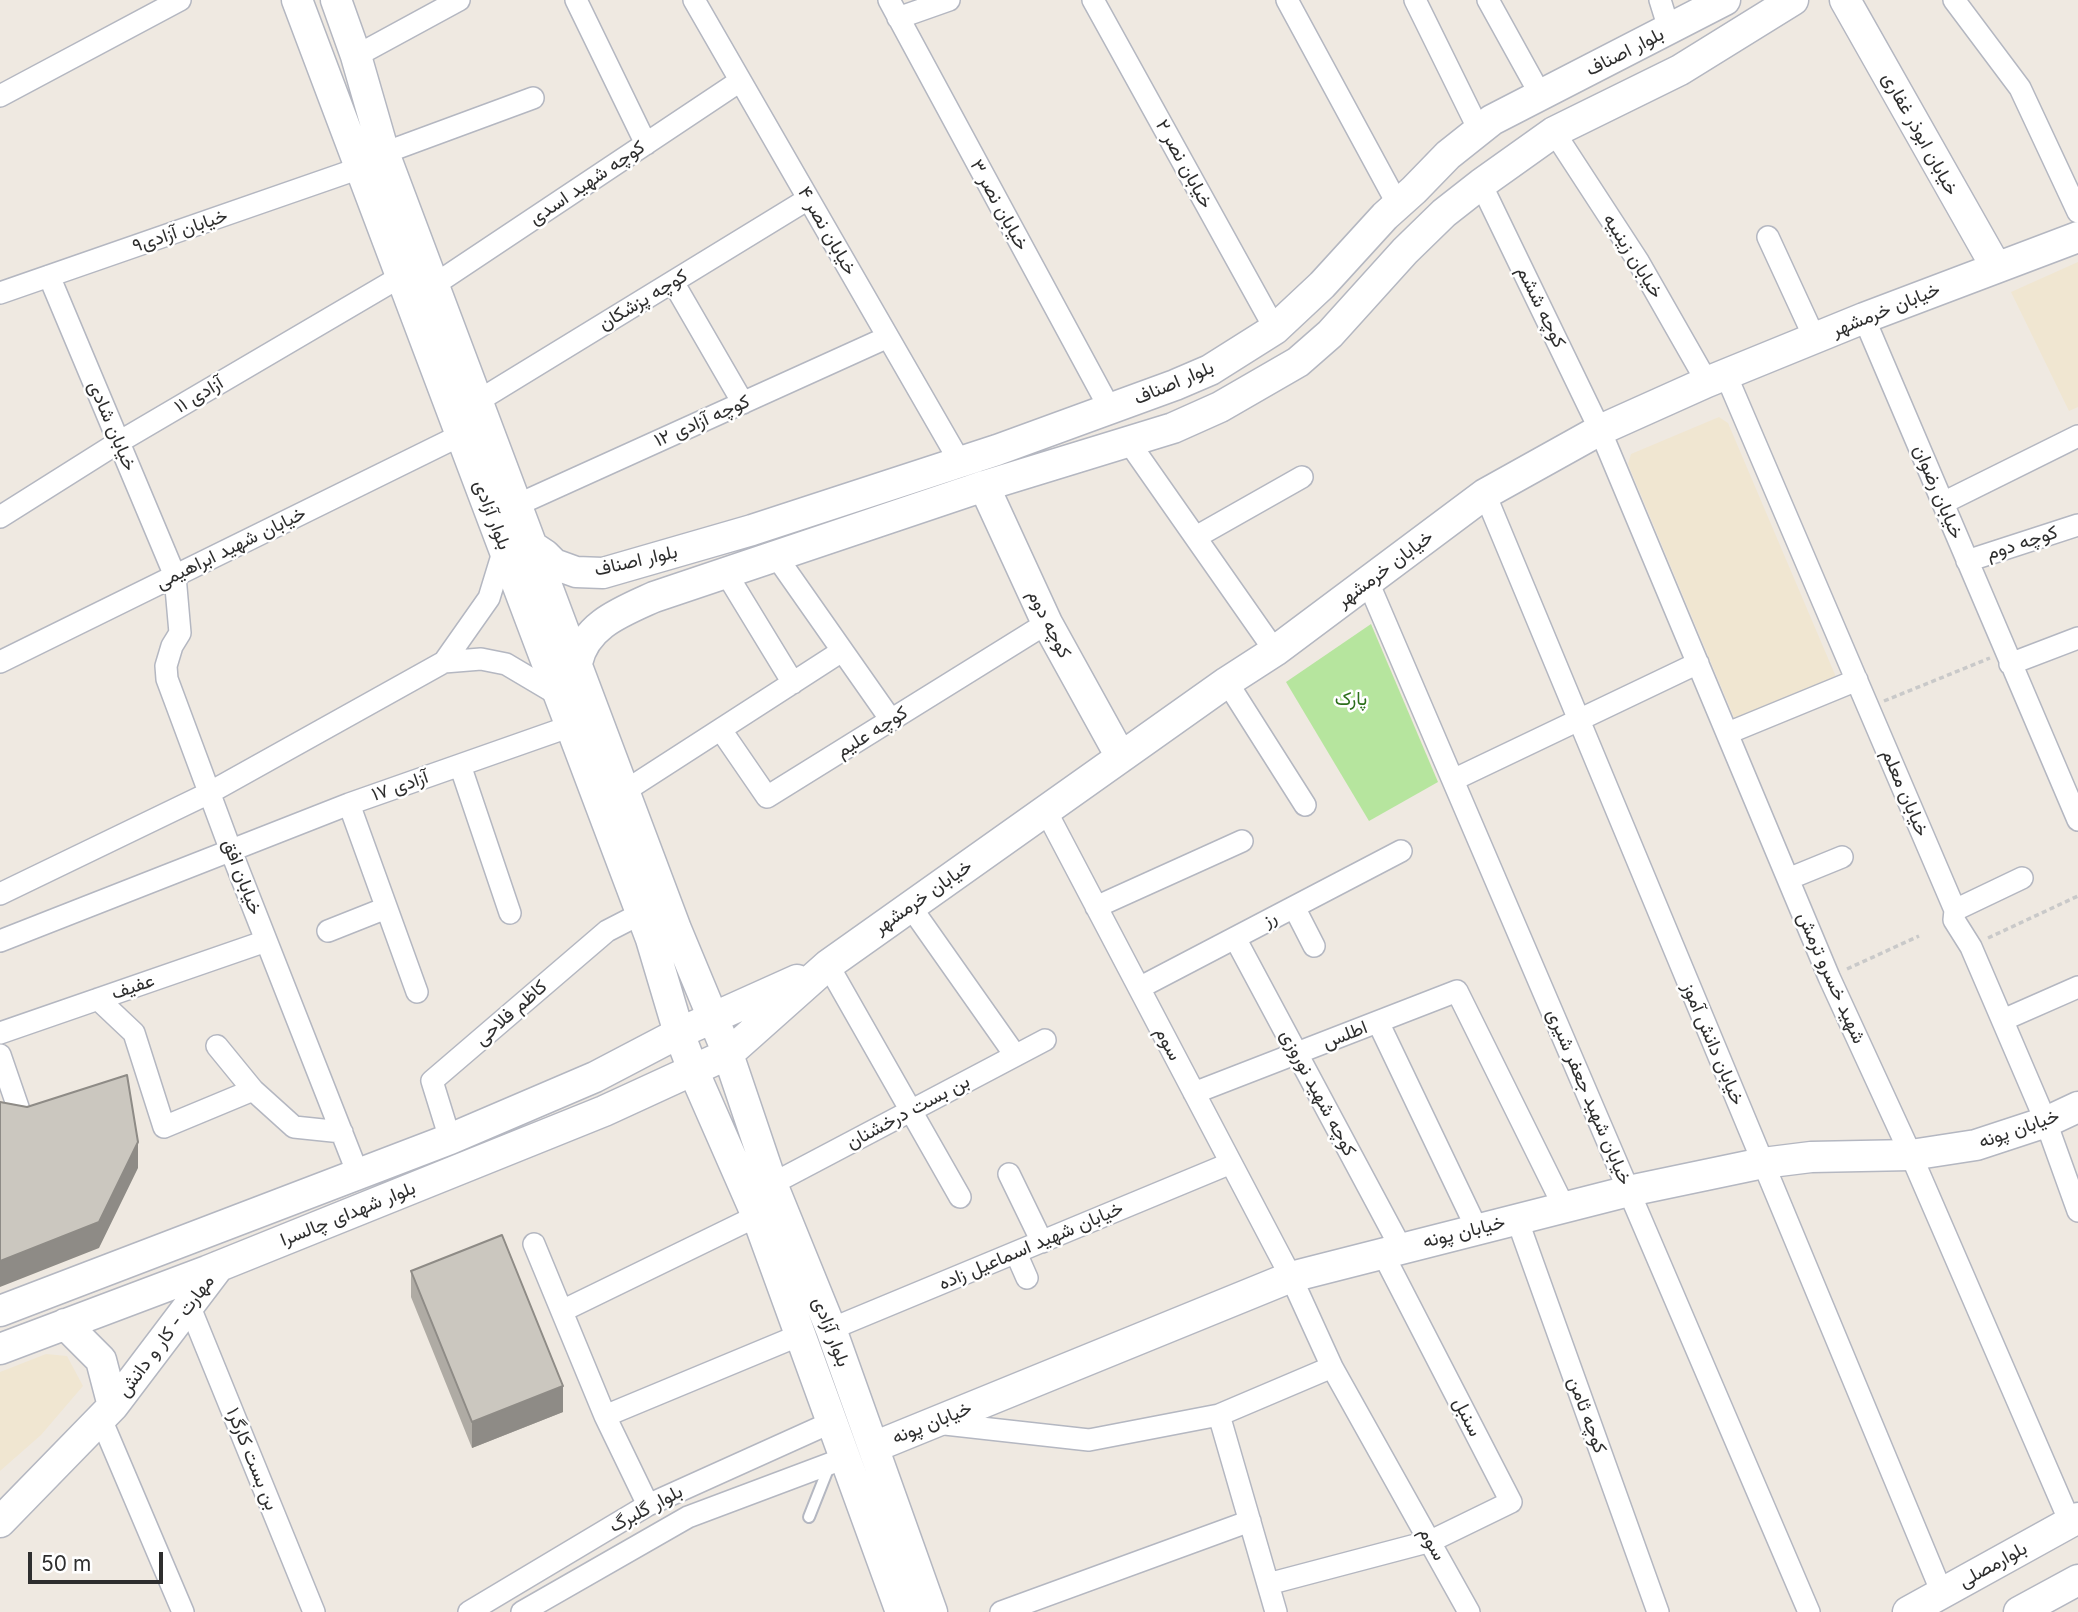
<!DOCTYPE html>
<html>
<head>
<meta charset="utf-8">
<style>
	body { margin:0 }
	#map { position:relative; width:2078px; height:1612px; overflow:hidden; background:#efe9e1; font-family:Inter,sans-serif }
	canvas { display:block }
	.scale { position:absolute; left:28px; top:1552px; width:135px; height:32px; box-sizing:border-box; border:4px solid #2e2e2e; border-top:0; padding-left:9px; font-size:21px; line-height:24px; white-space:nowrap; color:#2e2e2e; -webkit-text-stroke:5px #fff; paint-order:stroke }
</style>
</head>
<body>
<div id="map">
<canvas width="2078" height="1612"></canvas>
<div class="scale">50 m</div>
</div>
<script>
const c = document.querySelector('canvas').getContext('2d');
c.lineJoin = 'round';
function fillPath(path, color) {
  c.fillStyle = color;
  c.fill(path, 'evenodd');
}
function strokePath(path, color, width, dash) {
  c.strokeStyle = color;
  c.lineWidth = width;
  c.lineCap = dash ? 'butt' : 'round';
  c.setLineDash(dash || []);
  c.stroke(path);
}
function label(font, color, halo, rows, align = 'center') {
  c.font = font + ' Inter,Vazirmatn,sans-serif';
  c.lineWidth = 5;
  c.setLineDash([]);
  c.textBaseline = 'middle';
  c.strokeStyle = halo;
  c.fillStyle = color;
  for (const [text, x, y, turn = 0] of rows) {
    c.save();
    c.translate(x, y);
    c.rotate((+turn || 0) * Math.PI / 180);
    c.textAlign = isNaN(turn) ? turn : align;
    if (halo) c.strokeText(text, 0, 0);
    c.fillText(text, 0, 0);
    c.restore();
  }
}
fillPath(new Path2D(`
	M2078,262V407L2069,411L2011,292Z
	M1719,417L1728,423L1836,677L1735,720L1628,464L1631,454Z
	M46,1354L67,1356L83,1386L41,1435L0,1471V1372Z`), '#f0e6d1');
fillPath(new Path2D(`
	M1371,624L1438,782L1369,821L1286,682Z`), '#b6e59e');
const lane = new Path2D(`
	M809,1517L830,1464`);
const street = new Path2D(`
	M576,0L646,144
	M694,0L960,462
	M889,0L1110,409
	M1093,0L1275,329
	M1287,0L1397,203
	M1415,0L1479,130
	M1488,0L1540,94
	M1660,0L1669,29
	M1954,0L2020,88L2078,212
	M898,18L949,0
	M356,56L459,0
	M0,96L180,0
	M1554,132L1638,261L1707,382
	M384,153L533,98
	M1481,184L1600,430L1829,977L1911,1155L2070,1522
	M1768,237L1815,339
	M49,276L175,576L180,633L172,646L166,666L167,679L231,851L358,1174
	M673,282L743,403
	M434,285L740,81
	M0,293L360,168
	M1864,318L2078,820
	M1726,375L1955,910L1954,920L1971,947L2046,1122L2078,1211
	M478,401L808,199
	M1128,441L1275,651
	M1485,494L1942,1593
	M1943,503L2078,436
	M517,505L888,337
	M0,517L119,442L400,277
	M1196,537L1302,477
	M776,556L891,720
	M1967,561L2078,525
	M726,573L793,683
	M1368,582L1809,1612
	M0,662L461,435
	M444,662L481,659L506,664L560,696
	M2010,664L2078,638
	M1227,682L1305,805
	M721,730L767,797L1047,623
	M1728,733L1857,680
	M460,765L510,913
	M1453,780L1698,663
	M625,791L842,651
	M349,804L417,992
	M1788,879L1842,857
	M0,894L209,793L444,662L489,598L504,549
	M910,906L1015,1055
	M1096,907L1242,841
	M1294,907L1314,946
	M1955,910L2022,878
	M328,931L386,908
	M1235,938L1401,1248
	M0,941L349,804L571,726
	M828,965L960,1197
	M1139,988L1401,851
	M98,999L134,1033L164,1127L253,1090
	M2003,1020L2078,987
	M1378,1022L1477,1229
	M0,1033L266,941
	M217,1046L253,1090L294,1127L342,1132
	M0,1055L21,1116
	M1194,1093L1457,991L1564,1207
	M450,1139L432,1081L607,931L642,913
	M1009,1174L1042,1242
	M772,1184L1045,1040
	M1517,1219L1658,1612
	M534,1244L605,1416L648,1505
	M1016,1253L1027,1278
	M189,1305L314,1612
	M562,1311L757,1216
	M831,1329L1231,1163
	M1332,1367L1469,1612
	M1219,1415L1276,1612
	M605,1416L800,1335
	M101,1419L183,1612
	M936,1423L1089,1440L1219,1415L1332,1367L1291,1277L1046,811
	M1268,1584L1431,1541L1511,1502L1382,1252
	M469,1612L648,1505L832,1422
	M522,1612L688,1517L845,1458
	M1001,1612L1250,1521`);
const secondary = new Path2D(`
	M297,0L651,939L679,1033L693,1070L757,1216L901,1612
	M336,0L356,56L384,153L676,929L728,1054L772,1184L831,1329L932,1612
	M1845,0L1996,267
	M984,486L1047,623L1121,757
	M533,547L545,555L554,564L576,572L603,573L752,530L997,450L1175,385L1210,370L1275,329L1322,285L1385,216L1414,190L1448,155L1492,120L1725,0
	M577,663C585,625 621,612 654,597L984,486L1173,428L1220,407L1298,362L1330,334L1405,251L1444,213L1481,184L1554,132L1680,70L1793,0
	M0,1311L450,1139L595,1077L679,1033L797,980
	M65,1324L101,1360L113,1406
	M0,1349L207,1271L604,1111L728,1054L828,965L1227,682L1275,651L1485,494L1600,430L1707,382L1864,318L2078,237
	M874,1447L1291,1277L1629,1191L1763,1163L1811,1157L1911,1155L1976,1145L2046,1122L2078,1107
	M0,1522L113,1406L219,1266
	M1908,1612L2078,1518
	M2019,1612L2078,1580`);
strokePath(lane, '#b4b7c1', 14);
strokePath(street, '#b4b7c1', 24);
strokePath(secondary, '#b4b7c1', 33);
strokePath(new Path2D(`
	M1884,701L1990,658
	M1988,938L2078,896
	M1847,969L1919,936`), '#c9c9c9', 3.5, [5, 3.5]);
strokePath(lane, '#fff', 10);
strokePath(street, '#fff', 21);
strokePath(secondary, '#fff', 30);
fillPath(new Path2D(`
	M411,1271L563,1412L472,1448L411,1297Z`), '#afaba4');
fillPath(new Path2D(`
	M138,1142V1168L99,1248L0,1287V1261Z
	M563,1386V1412L472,1448V1422Z`), '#8e8b86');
const building = new Path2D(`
	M127,1075L138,1142L99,1222L0,1261V1102L27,1107Z
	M502,1235L563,1386L472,1422L411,1271Z`);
fillPath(building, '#cbc7bf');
strokePath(building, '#8e8b86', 2);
label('19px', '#2e2e2e', '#fff', [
	["بلوار اصناف",1625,52,-27],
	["خیابان ابوذر غفاری",1920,134,61],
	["خیابان نصر ۲",1184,164,61],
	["کوچه شهید اسدی",587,183,-34],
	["خیابان نصر ۳",999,205,61],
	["خیابان آزادی۹",180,231,-19],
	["خیابان نصر ۴",827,231,60],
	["خیابان زینبیه",1633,256,58],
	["کوچه پزشکان",643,300,-31],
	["کوچه ششم",1541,307,64],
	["خیابان خرمشهر",1886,310,-22],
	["بلوار اصناف",1174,383,-23],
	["آزادی ۱۱",199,395,-31],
	["کوچه آزادی ۱۲",702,421,-24],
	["خیابان شادی",112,426,67],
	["خیابان رضوان",1938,492,67],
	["بلوار آزادی",492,515,69],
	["کوچه دوم",2022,543,-18],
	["خیابان شهید ابراهیمی",231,548,-26],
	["بلوار اصناف",636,561,-13],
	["خیابان خرمشهر",1385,569,-37],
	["کوچه دوم",1049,624,63],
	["کوچه علیم",872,732,-32],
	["آزادی ۱۷",400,786,-19],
	["خیابان معلم",1905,793,67],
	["خیابان افق",242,877,69],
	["خیابان خرمشهر",923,897,-35],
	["رز",1270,919,-28],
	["شهید خسرو ترمش",1831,978,66],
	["عفیف",133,987,-19],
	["کاظم فلاحی",511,1013,-41],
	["اطلس",1345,1035,-21],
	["سوم",1168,1044,62],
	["خیابان دانش آموز",1713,1044,67],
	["کوچه شهید نوروزی",1318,1093,62],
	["خیابان شهید جعفر شیری",1589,1097,67],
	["بن بست درخشنان",908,1112,-28],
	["خیابان پونه",2019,1129,-19],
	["بلوار شهدای چالسرا",348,1214,-22],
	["خیابان پونه",1464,1232,-14],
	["خیابان شهید اسماعیل زاده",1031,1246,-23],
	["بلوار آزادی",831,1332,69],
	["مهارت - کار و دانش",166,1336,-53],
	["کوچه ثامن",1587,1415,70],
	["سنبل",1467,1417,63],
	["خیابان پونه",932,1423,-22],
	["بن بست کارگر۱",252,1459,68],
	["بلوار گلبرگ",646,1509,-28],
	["سوم",1432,1544,61],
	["بلوارمصلی",1993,1565,-29]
]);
label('19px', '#2c6e1b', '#fff', [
	["پارک",1351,699]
]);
</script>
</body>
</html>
